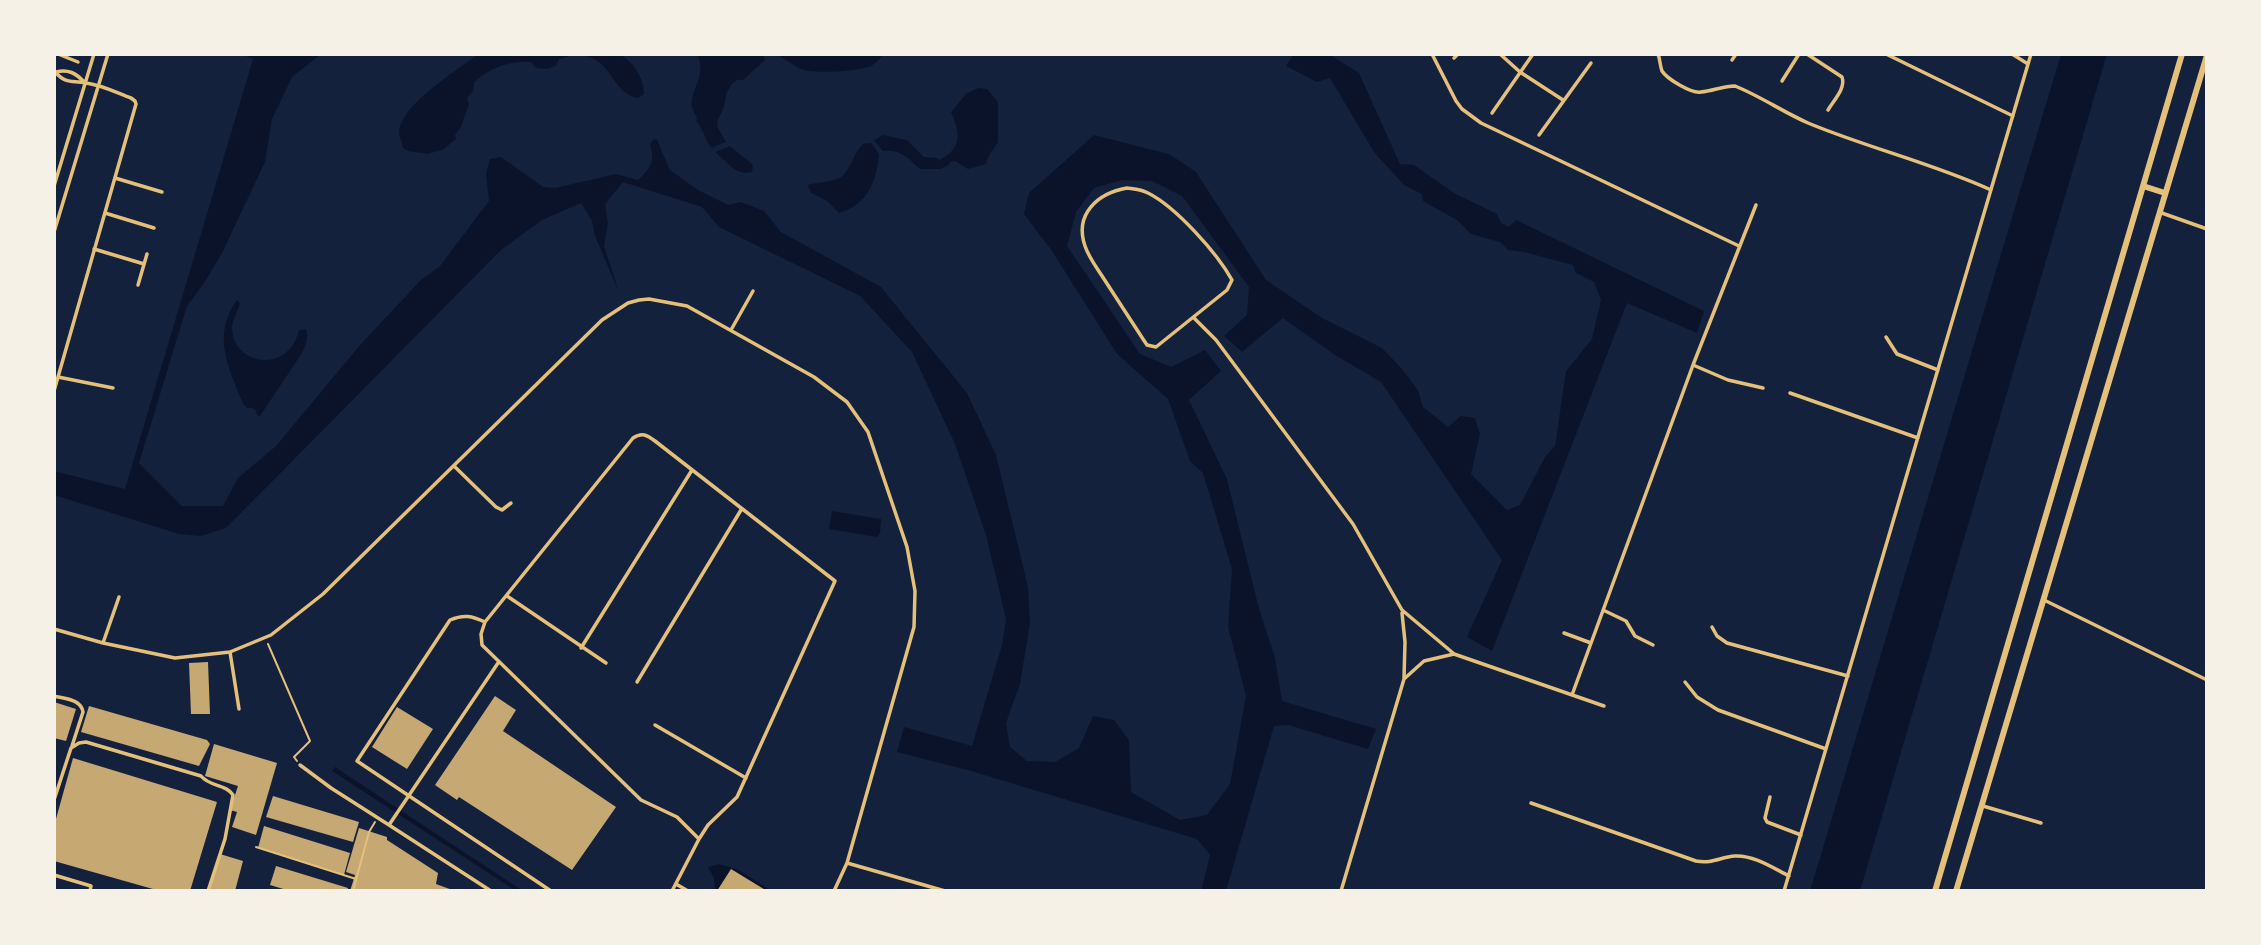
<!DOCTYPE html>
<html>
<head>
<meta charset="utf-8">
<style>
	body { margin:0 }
	#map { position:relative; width:2261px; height:945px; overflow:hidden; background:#14213d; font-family:Figtree,sans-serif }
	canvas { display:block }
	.frame { position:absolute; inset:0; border:56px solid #f6f1e7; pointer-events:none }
</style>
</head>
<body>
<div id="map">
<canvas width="2261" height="945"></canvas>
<div class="frame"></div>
</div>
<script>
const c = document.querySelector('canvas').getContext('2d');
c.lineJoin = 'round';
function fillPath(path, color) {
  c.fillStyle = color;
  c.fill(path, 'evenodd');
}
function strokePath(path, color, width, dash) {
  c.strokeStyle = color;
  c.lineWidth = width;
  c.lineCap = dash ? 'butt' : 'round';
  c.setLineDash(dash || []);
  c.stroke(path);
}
fillPath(new Path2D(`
	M241,54H321L292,77L272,119L265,162L222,253L206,280L187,306L139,463L182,506H223L238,478L276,446L360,345L421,280L440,266L489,201L486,173L490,159L501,157L543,187L555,188L616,174L638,180C651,168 655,162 650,144L654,139L657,140L670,170L698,190L728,205L741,202L764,211L781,232L881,287L967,393L996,455L1028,587L1030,623L1020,684L1006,723L1010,747L1027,761L1055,762L1079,748L1093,716L1114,720L1129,740L1131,792L1180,820L1207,815L1230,784L1246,696L1228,627L1232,569L1203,473L1190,461L1168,399L1117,354L1052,251L1024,214L1029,193L1094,135L1169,154L1196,172L1266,280L1322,318L1382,348L1402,369L1418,390L1423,407L1448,427L1461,416L1475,418L1480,434L1471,474L1507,510L1520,505L1545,457L1555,446L1566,371L1592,339L1601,300L1594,282L1576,273L1573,265L1524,252L1508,250L1500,242L1471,234L1457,220L1423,201L1422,194L1404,185L1374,152L1330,78L1317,82L1286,66L1294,54H1329L1359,73L1400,164L1414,165L1454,193L1497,214L1501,223L1509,227L1516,220L1704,311L1697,333L1627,303L1492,651L1467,637L1502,560L1381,382L1335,355L1283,318L1242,352L1224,336L1247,315L1249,287L1182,196L1152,181L1122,180L1094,188L1076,212L1067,246L1140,354L1171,367L1205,350L1221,371L1189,400L1227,479L1258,605L1275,658L1282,701L1376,729L1368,749L1288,725L1274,726L1226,891H1201L1210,855L1197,839L971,771L897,752L904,727L972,746L1002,645L1006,619L986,535L955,444L912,352L860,296L719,227L702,207L623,182L605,204L608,223L604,246L619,292L595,236L592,221L581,203L542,220L501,250L226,528L201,536L179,534L54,495V471L125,489L253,59Z
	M478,54H619C634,62 644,78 644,94L638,98C611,94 612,54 576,55C571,55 564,58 559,59L556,66L547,69L536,68L531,62C510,60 490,68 474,82L473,91L467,98L469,104L461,127L455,135L456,139L442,150L427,154L408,151L403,148C402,142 399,137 399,132C402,103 457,71 478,54Z
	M697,54H763L765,60L743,80H737L732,84L727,92L724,107L717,122L718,128L726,142L711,148C705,139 703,128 696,121L697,117C680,95 710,81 697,54Z
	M775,54H860L864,56L883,54C880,59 876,63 871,66C859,71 817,74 804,70C797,68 784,58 775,54Z
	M2061,54H2107L1860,891H1810Z
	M978,88L987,89L998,102V142L988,157L986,164L968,169L955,161L950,162L949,165L940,169H920C908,158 901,149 883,151L874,140L883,135L907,140L924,157L937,158L939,160C963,148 960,133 951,112L966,94Z
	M871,143L879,154C877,181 867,205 839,213L827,201L811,193L808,185C817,182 834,182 841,177C851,169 853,153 863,144Z
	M730,146L752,164L753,167L752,172C737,177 726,161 715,152Z
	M237,300L240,303C238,312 232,319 232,329C234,366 289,374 299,330L306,329C309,338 305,346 302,353L260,416L257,415L256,410L252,408H247L243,404C229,368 211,336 237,300Z
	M832,511L881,519L880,533L877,537L829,529Z
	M335,767L523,891H516L332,771Z
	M719,864L739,870L772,891H715L714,878L708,867Z`), '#0b132b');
fillPath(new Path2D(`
	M208,662L210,714H191L189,663Z
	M495,696L516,710L503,731L616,807L572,870L459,797L457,800L435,785Z
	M54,702L76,709L66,741L54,738Z
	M89,706L207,740L210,744L199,766L81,732Z
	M397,707L433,729L407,769L372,747Z
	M214,744L277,763L256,835L232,827L237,812L230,810L238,786L205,776Z
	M73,758L217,802L190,891H160L54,861V826Z
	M273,796L359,822L353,842L266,817Z
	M264,826L350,853L344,875L258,848Z
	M359,828L387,837V840L438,873L436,884L455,891H350L355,875L346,872Z
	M220,854L243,861L235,891H208Z
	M276,866L348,888L347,891H290L270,885Z
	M731,869L767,891H717Z`), '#c6a872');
strokePath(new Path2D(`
	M268,644L310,741L294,757L297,761
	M256,847L356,879
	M353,891L369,832L375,822`), '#e5c07b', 2);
strokePath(new Path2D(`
	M58,54L78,62
	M1432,54L1456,101L1462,109L1481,123L1739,246
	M1500,54L1520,72L1563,100
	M1658,54C1660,59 1660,66 1662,71C1667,79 1692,94 1701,92C1713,91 1723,86 1735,86C1760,96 1783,112 1808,123C1868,148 1932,163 1991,190
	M1807,54L1842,77C1846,88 1834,100 1828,110
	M1886,54L2013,116
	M2012,54L2028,64
	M1454,58L1458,54
	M1732,60L1736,54
	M56,72C68,69 76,73 84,82
	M1782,81L1799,54
	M1492,113L1533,54
	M1539,135L1591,63
	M115,178L162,192
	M54,186L94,54
	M1127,188C1135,189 1141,189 1148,193C1176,207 1217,253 1232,280L1227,290L1156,347L1147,345L1143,339C1130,319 1117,299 1104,279C1097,268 1089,258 1085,246C1074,214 1098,193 1127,188Z
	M2159,212L2207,229
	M105,213L154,228
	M54,232L108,54
	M94,249L144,264
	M138,285L147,254
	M1194,318L1216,340L1353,524L1402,610L1453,653
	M731,330L753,291
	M1886,337L1897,354L1938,370
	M1693,365L1728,380L1763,388
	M58,377L113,388
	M54,391L136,104L135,101L131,98C117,93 102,85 86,83C72,80 67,85 55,72
	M1790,393L1918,438
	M454,466L496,507L502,510L511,503
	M507,596L606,663
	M2044,600L2207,680
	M1603,610L1626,621L1635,636L1653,645
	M1402,613L1405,642L1404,678
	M485,622C472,616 464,614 450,620L357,761L551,891
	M1712,627L1717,636L1727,643L1848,676
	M54,629L103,643L175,658L230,652L271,635L323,594L602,320L628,303L639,300L649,299L687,306L814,377L847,402L868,432L907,547L915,591L914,627L847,863L834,891
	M1564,633L1591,643
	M103,643L119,597
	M581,648L692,470
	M230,652L239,709
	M637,682L741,510
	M1685,682L1697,697L1718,710L1826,749
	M1572,695L1693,365L1756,205
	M54,696C65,699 81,699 83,712L72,746
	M655,725L746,778
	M300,765L331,788L389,825L498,663
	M1770,797L1765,818L1767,822L1801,835
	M54,800L71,748L79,743L86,742L201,776C210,787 226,784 233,795L225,839L208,891
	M1531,803L1696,861C1713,864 1720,857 1735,856C1754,855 1773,868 1789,876
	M1983,806L2041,823
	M389,825L491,891
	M847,863L945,891
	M54,875L91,886L90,891
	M676,884L688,891
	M672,891L699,839L708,825L737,797L835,581L655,441C647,435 642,432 633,438L485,622L481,634L482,645L641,800L677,817L699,839
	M1341,891L1404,679L1424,661L1454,654L1604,706
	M1784,891L2031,54`), '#e5c07b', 3.5);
strokePath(new Path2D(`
	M2143,186L2165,193
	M1935,891L2182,54
	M1956,891L2207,55`), '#e5c07b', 6);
</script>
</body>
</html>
